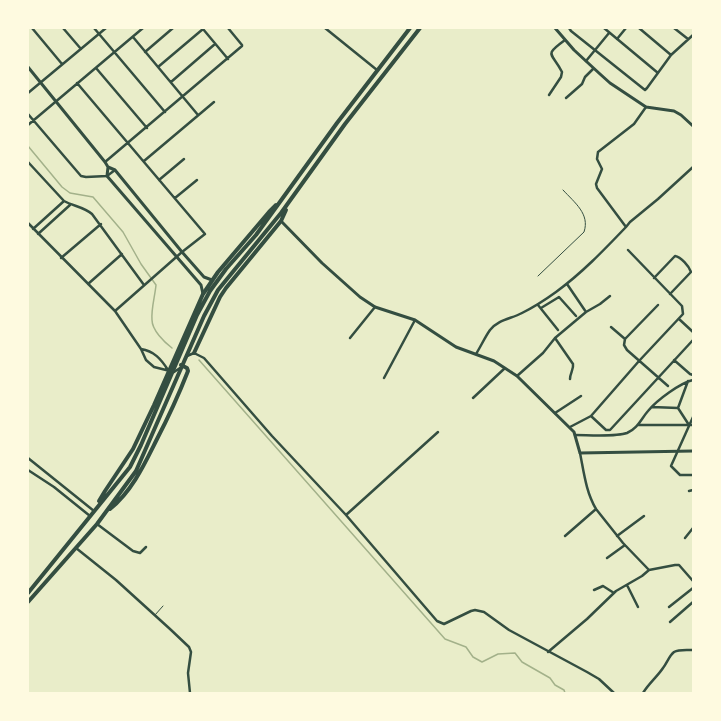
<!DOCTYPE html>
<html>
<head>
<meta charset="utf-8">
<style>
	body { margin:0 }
	#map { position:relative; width:721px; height:721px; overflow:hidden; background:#e9edc9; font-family:"Zilla Slab",serif }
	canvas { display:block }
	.frame { position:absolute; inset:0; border:29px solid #fefae0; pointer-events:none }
</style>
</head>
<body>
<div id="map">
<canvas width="721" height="721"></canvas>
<div class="frame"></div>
</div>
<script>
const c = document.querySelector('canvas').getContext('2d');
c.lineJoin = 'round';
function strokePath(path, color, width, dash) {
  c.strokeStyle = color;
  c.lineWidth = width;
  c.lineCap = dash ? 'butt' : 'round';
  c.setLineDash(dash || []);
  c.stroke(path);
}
strokePath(new Path2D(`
	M28,146L62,187L70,193L93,197L123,232L141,264L156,285C155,296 151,309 152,320C152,330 164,342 172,348
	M199,360L445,639L466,647L473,657L482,662L498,654L515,653L522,662L550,678L555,685L564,690L565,693`), '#a3b18a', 1.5);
strokePath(new Path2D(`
	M538,276L584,232C590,214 575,203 563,190
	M155,615L163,606`), '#344e41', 1);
strokePath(new Path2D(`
	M32,28L62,64
	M63,28L81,49
	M94,28L165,112
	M325,28L377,70
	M569,28L571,31L645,90L647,88L671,55L693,35
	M604,28L658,73
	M639,28L671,55
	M674,28L688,39
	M203,29L228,59
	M133,37L198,115
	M617,39L626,28
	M145,52L173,28
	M586,61L609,33
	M158,67L203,29
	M96,68L147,128
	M171,82L215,44
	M77,83L205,234L182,252L115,311
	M28,93L106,28
	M549,95L561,77L562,72C552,52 543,56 565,40
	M566,98L582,84L585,77L593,69
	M28,114L81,176L86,177L107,176L115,170
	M28,125L143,28
	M144,161L214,102
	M28,162L64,201C73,206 84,207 92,214L144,285
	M105,162L242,46V45L228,28
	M159,180L184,159
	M175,198L197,180
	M28,223L115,311L141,349L146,360L154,367L174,372L180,368
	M626,227L597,188L596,184L602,169L597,159L598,152L634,124L646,107
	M33,229L64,201
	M38,234L70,205
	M61,258L101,224
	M654,278L675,256C681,257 689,266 691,272L670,294
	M88,284L122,254
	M567,284L586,312
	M538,305L558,330
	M658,305L625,339L624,345L627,350L668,386
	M541,308L559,297L576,316
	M679,319L693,332
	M611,327L625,339
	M350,338L375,307
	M555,338L573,364C574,369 570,373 570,379
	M141,349C154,351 161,359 168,370
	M476,354C481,346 485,337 490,330C499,319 511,319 522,313C534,307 545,300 556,292C582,273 604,250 626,227L630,222L658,199L693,167
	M187,356L194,353L204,358L272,436L346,515L437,621L444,624L471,611L475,610L484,612L509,630L587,672L599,679L614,693
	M674,360L690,374L693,375
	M517,376L543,353L555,338L586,312L600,304L610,296
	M384,378L415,320
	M473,398L505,368
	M652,407L678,408L688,381
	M678,408L689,425
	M555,413L581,396
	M591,416L606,430H610L693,340
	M693,417L671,466L680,475H693
	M638,425H693
	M570,427L591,416L639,361L683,314L682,306L628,250
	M575,435C589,435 616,437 627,433C638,428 641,419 648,411C657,400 680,383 693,380
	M580,453C584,473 586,492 596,509L623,543L649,570L675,565H679L693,581
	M28,458L94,511
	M28,470L54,487L90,516
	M689,491L693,490
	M346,515L438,432
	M97,524L133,551L140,553L146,547
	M565,536L596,509
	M617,536L644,516
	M685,538L693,528
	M76,548L116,580L170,629L189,647L191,652L188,673L190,693
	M607,558L625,545
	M627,585L638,607
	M594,590L603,586L614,593
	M669,607L693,588
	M670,622L693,602
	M548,652L587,619L616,591L642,576L649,570
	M643,693C649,683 657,677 663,668C667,663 669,656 674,652C679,649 687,650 693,650`), '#344e41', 2.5);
strokePath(new Path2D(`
	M555,28L574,50L600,74L610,83L646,107L674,111L681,115L693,126
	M28,67L105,162L108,167L107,176L201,285L203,294
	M108,167L115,170L182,252L204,277L212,280
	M281,221L322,263L360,297L375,307L415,320L456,347L494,361L517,376L574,432L580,453L693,451`), '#344e41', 3);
strokePath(new Path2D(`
	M194,353L220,297L226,288L281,221L286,210
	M99,501L105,491L133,449L154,405L203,294L218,272L269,212L276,205
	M110,509C132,491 144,465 156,441C168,418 179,394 188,371L187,368L181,365
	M28,593L130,467L141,445L197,315L210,291L226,269L256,235L337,123L410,28
	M28,602L97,524L136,471L204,316L218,290L281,213L345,124L420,28`), '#344e41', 4);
</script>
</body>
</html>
